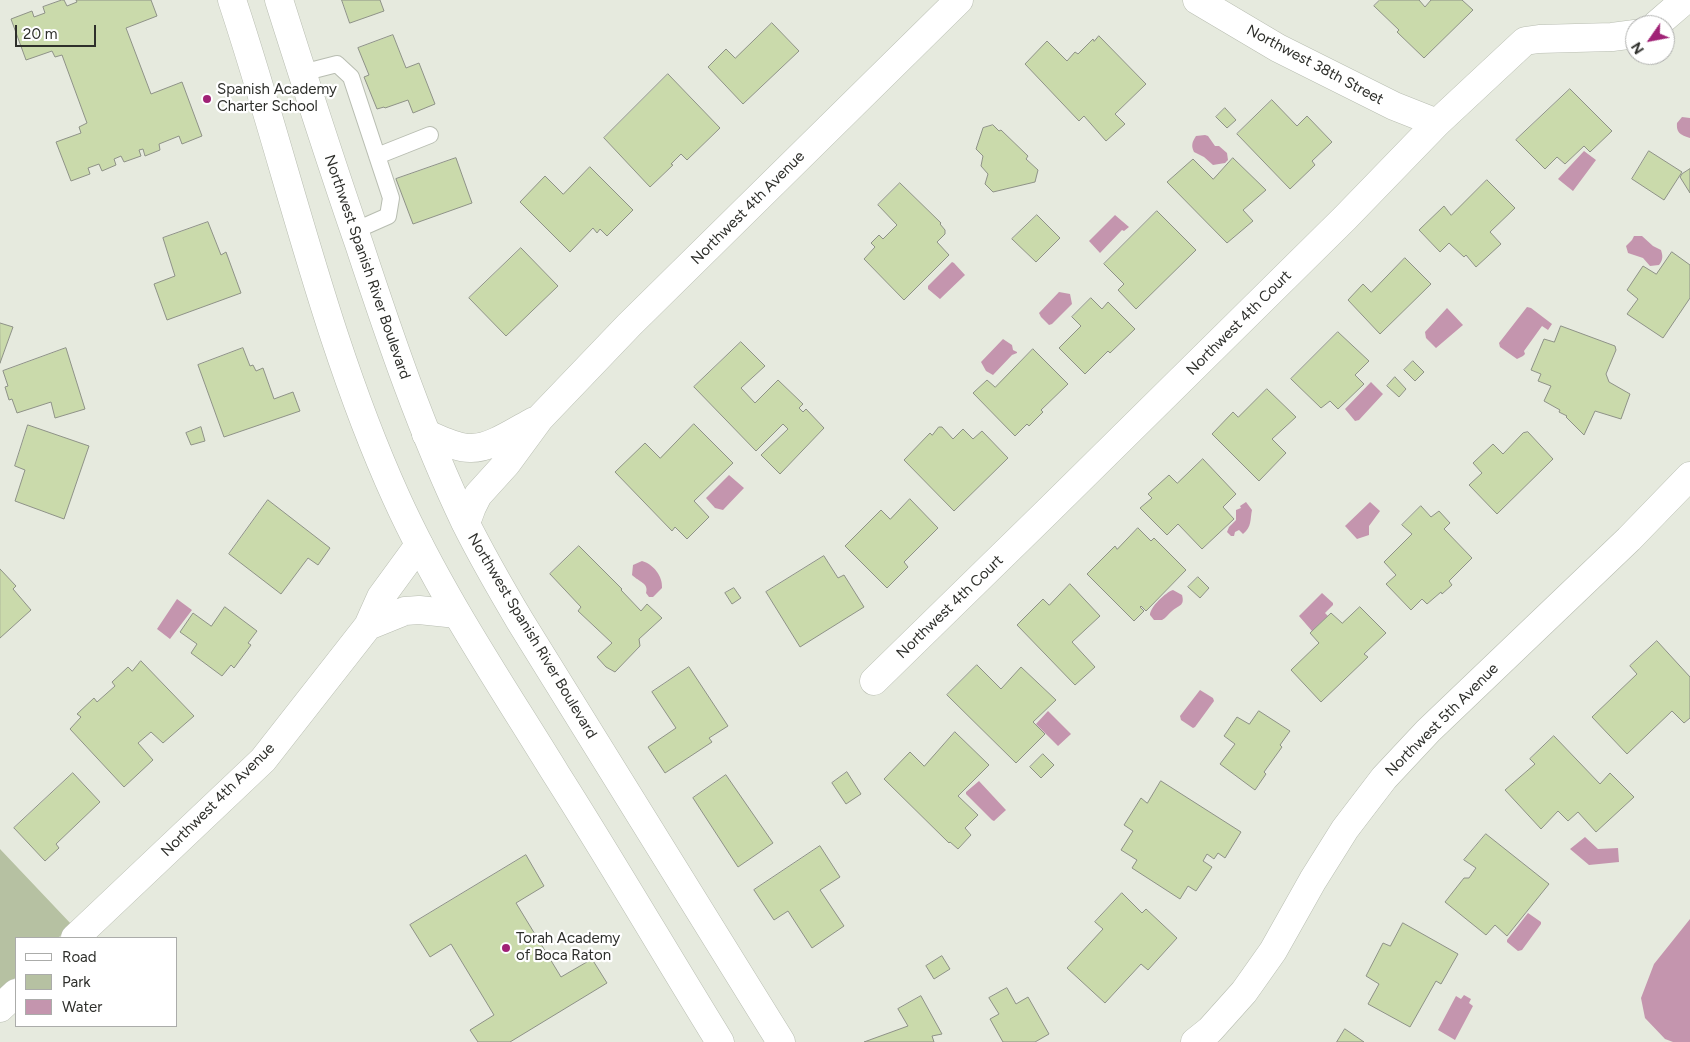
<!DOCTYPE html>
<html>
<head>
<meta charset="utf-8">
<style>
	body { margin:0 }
	#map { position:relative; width:1690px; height:1042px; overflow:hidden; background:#e6eade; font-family:Figtree,sans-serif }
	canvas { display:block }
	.legend { position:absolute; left:15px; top:937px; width:162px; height:90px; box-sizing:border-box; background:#fff; border:1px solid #abacaa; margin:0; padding:6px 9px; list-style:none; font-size:15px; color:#2e2f2b }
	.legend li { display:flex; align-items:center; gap:10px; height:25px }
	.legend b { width:25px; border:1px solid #abacaa }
	.north { position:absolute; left:1625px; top:15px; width:50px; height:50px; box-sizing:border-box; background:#fff; border:1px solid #abacaa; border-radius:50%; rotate:237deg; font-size:14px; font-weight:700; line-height:20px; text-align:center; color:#2e2f2b }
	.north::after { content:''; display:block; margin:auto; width:18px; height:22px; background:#a02276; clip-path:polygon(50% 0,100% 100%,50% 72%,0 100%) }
	.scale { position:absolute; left:15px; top:25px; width:81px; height:22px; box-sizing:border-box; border:2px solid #2e2f2b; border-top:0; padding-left:6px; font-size:15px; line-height:18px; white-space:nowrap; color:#2e2f2b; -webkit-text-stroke:4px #fff; paint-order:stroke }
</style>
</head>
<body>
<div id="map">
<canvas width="1690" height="1042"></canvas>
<ul class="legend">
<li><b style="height:6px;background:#fff"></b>Road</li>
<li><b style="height:14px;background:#b6c1a2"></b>Park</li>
<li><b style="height:14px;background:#c495ae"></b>Water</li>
</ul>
<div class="north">N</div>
<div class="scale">20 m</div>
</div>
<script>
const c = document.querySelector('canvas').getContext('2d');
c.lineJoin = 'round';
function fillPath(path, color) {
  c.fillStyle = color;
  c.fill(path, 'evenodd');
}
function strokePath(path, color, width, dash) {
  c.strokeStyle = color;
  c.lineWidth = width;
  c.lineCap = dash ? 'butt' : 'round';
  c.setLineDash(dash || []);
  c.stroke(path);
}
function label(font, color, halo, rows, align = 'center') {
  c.font = font + ' Figtree,sans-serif';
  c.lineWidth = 4.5;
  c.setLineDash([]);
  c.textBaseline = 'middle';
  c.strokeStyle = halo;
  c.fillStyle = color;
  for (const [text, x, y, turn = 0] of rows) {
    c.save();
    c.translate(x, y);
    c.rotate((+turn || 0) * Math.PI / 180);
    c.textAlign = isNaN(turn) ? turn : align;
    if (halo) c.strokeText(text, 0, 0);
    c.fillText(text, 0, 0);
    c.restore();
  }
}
fillPath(new Path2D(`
	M0,849L72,925L58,938H16V977L0,992Z`), '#b6c1a2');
fillPath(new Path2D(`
	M1682,117L1690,118V138C1682,135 1676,134 1677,123Z
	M1205,135L1208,136L1215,146H1219L1227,153L1228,160L1225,163L1213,165L1204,157L1194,152C1191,146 1192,142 1196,136Z
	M1584,151L1596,160L1573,191L1558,179Z
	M1115,215L1129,227L1124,231L1122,230L1100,253L1089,241Z
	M1634,236H1642L1653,246L1661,250C1663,256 1663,260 1659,265L1650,266L1643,258L1628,253L1626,246L1632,240Z
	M952,262L954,263L965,275L940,299L928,289V286Z
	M1059,292L1070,294L1072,304L1052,324L1049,325L1041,317L1039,313Z
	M1527,307L1531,308L1552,324L1548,330L1542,326L1524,351L1525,354L1523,356L1517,359L1500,347L1499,343Z
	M1447,308L1463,325L1436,348L1426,338L1425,332Z
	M1003,339L1012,345L1013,350L1017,352V353L1012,355L993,375L986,371L981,362Z
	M1371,382L1383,394L1359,420L1355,421L1345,409Z
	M729,475L744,488L723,510L715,508L706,498Z
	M1246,502L1252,510C1250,519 1252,527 1243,534L1239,530L1235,532L1234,536H1231L1227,532L1229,527L1236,520V510L1241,508L1240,506Z
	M1370,502L1380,511L1369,526V535L1357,539L1345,526Z
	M642,561C653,564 663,576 662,588L653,597H649L646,593C649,583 639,582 632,575L633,565Z
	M1173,590L1182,595C1185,606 1179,605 1172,611C1168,614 1166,618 1162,620H1154L1150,615C1150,607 1166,592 1173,590Z
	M1322,593L1333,603V605L1325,613L1328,616L1312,631L1299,616Z
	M177,599L192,610L170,639L157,629Z
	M1200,690L1213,698L1214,701L1195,727L1193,728L1181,720L1180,716Z
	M1048,711L1071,734L1058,746L1036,724Z
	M979,781L1005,809L1006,810L994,821L992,820L966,794V792Z
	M1585,837L1598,849L1618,848L1619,862L1589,865L1570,849Z
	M1528,913L1541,922V924L1522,950L1518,951L1507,942V940Z
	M1690,919V1042H1673L1665,1039L1645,1018L1641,998L1654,964Z
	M1464,995L1471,999L1469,1003L1473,1006L1455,1040L1438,1030L1456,996L1461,999Z`), '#c495ae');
const building = new Path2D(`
	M62,0H64L67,6L77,2L76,0H151L157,16L126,28L151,94L182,82L202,136L182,144L179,136L159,144L160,150L145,156L143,149L139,150L141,156L124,162L121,156L114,159L116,165L102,171L99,164L88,168L90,174L71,181L56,142L81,133L79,127L87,123L62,55L55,57L52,51L26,60L11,19L32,11L34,17L45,13L43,7Z
	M342,0H380L384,11L350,23Z
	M1380,0H1419L1425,7L1431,0H1462L1473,10L1424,58L1397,32L1399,30L1374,6Z
	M772,23L799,51L743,104L708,67L726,49L735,58Z
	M393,35L406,68L419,63L435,104L413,113L408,100L385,108L384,107L377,109L364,77L369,75L358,48Z
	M1099,36L1146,84L1115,114L1125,124L1106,141L1084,116L1079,121L1025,64L1047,41L1067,61L1075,52L1078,54L1093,39L1094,41Z
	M668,74L720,128L687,160L681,154L671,164L673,165L650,187L604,138Z
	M1570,89L1612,131L1590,152L1584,146L1565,164L1557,157L1545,169L1516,140Z
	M1272,100L1297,126L1307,116L1332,142L1312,161L1315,165L1290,189L1237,134Z
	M1225,108L1236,120L1227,128L1216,117Z
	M993,125L999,131L1001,130L1028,156L1026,159L1038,170L1035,182L993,192L985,184L988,174L981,166L983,156L976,149L983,128Z
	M1649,151L1682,172L1664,200L1632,179Z
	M456,158L472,203L413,224L396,179Z
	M1233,158L1266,190L1243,210L1253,221L1227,243L1167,182L1193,159L1213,179Z
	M590,167L633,210L607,236L600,229L597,233L593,228L570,252L520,202L545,176L563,194Z
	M1690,169V193L1680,177L1682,174Z
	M1487,180L1515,208L1490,232L1501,244L1476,267L1466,255L1464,257L1449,243L1440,252L1419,230L1444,206L1451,215Z
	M900,183L941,223L940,224L945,230V234L937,242L949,255L904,300L864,259L875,247L871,243L879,235L883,239L897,225L878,205Z
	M1157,211L1196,250L1136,309L1118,290L1124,284L1104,264Z
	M1037,215L1060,238L1036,262L1012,239Z
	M208,222L221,255L226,252L241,293L167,320L154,284L175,276L163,238Z
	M521,248L558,286L506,336L469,298Z
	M1672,252L1690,265V298L1663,338L1627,314L1638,299L1627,290L1643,266L1656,274Z
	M1405,258L1431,284L1380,334L1348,300L1363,284L1371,292Z
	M1091,298L1102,309L1108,302L1135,329L1110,353L1108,351L1085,374L1059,348L1081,326L1072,317Z
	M0,323L13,327L0,363Z
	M1561,326L1615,346L1616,350L1606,374L1609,382L1630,394L1621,419L1595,411L1584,435L1566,417L1567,416L1559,412L1560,410L1544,401L1551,386L1538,381L1541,374L1531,370L1544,339L1554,342Z
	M1338,332L1369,361L1355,375L1364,384L1338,409L1330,401L1321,408L1291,379Z
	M741,342L765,366L741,388L755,403L778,380L803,404L799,408L803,412L806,409L824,428L780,474L761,455L788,429L783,424L756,451L694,387Z
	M66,348L85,409L55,418L51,402L17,413L12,399L9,400L5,387L8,386L3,371Z
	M243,348L250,366L253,365L256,371L263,368L274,399L293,392L300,411L224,437L198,365Z
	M1033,349L1068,384L1041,410L1043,412L1029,426L1027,424L1015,436L973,393L987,380L995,387Z
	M1413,361L1424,372L1415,381L1404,370Z
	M1395,377L1406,389L1399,397L1387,386Z
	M1267,389L1296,417L1272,439L1286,453L1259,481L1212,434L1233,412L1238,417Z
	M694,424L733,463L694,501L709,517L687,539L675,527L672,531L615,472L645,443L660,458Z
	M28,425L89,446L64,519L15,501L25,470L15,466Z
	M201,427L205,441L191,445L186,433Z
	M939,427H942L953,439L963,429L973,439L982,431L1008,458L954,511L904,460L930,433L932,435Z
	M1528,432L1553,459L1497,514L1469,485L1482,473L1473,463L1493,444L1503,454L1523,433Z
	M1203,459L1236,494L1223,507L1234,519L1202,549L1178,524L1167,535L1140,508L1152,498L1148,494L1169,475L1177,483Z
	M910,499L938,528L904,562L908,567L887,588L845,546L881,510L890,519Z
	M268,500L330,548L318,565L308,558L281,594L229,554Z
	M1421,506L1431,517L1439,511L1450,523L1444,529L1472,558L1449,581L1452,585L1442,594L1441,592L1427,604L1422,599L1411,610L1386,584L1396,575L1384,562L1412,534L1402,525Z
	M1138,528L1151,541L1154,538L1186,570L1146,611L1141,606L1140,607L1144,611L1134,621L1087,574L1115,546L1117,549Z
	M579,546L622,589L621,590L641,611L647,604L662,618L639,639L640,646L615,672L606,667L597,657L612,643L578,611L581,607L550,574Z
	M824,556L838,578L844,575L864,607L800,647L766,592Z
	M0,569L16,586L13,589L31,610L0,638Z
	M1198,577L1209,588L1200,598L1188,587Z
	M1070,584L1100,616L1072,642L1095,667L1075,685L1017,625L1043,599L1049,605Z
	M734,588L741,598L732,604L725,593Z
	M225,607L257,631L248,643L251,645L234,668L231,665L222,676L191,653L197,644L180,632L193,613L211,626Z
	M1360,607L1386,633L1364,654L1368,657L1321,702L1291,670L1319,643L1310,633L1331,613L1342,623Z
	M1657,641L1690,677V718L1684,723L1672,711L1627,754L1592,717L1637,674L1630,666Z
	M141,661L194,716L163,743L151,732L138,743L153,760L124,787L70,729L81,717L77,714L94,698L97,702L115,686L112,682L128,667L132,671Z
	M977,665L1001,689L1021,667L1056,700L1033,722L1045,734L1016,763L947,695Z
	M689,667L728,726L709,738L712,742L665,773L648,747L676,728L652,692Z
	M1259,711L1290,731L1280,745L1282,747L1264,772L1266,774L1255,790L1220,764L1235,744L1224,736L1237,717L1249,724Z
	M955,732L989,765L958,796L978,815L965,828L971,835L958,849L950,842L949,843L884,779L910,752L924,766Z
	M1554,736L1600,784L1610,773L1634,797L1596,832L1578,812L1568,821L1558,811L1541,829L1505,790L1535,764L1530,759Z
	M1043,754L1054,765L1041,778L1030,767Z
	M847,772L861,794L846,804L832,783Z
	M73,773L100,802L56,844L59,848L45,861L14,828Z
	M726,775L773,843L738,867L693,798Z
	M1161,781L1241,832L1225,858L1218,853L1214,859L1207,854L1203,861L1212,867L1196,891L1188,886L1180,899L1132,868L1137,860L1121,850L1133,831L1124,825L1141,798L1147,803Z
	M1486,834L1549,884L1507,936L1495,925L1486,935L1445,902L1464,878H1469L1476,868L1464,860Z
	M820,846L840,877L820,890L844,926L812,948L788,911L774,920L754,890Z
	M526,855L544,886L516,903L561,977L592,959L607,983L510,1042H478L470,1030L494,1015L451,944L430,957L410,925Z
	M1122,893L1142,913L1146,909L1177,938L1148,970L1141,964L1105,1003L1067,968L1103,929L1095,922Z
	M1403,923L1458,954L1441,984L1436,981L1410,1027L1368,1004L1379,984L1366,976L1383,943L1390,946Z
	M942,956L950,969L934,979L926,966Z
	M1007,988L1016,1004L1028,997L1049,1034L1035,1042H1003L990,1019L999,1014L989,998Z
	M921,996L942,1034L932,1036L934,1042H864L908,1026L898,1009Z
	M1345,1029L1364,1042H1337Z`);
fillPath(building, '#cadaab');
strokePath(building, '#8e9287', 1);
const lane = new Path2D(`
	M302,73L337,64L351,77L391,198L388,216L354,231
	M377,156L430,135`);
const street = new Path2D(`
	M1197,0L1278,48L1394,106L1437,123
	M1656,25L1685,0
	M426,434C440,439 456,448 470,448C490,449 517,430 534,421
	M466,523L472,507L478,495L507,463L540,418L629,325L959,0
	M368,626L405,611L419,610L457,614
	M874,681L1048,511L1345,218L1437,123L1525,41L1539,39L1612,37L1635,34
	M75,938L263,760L368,626L381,597L419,545
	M0,1008L16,993
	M1195,1042L1210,1030L1244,992L1273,951L1313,880L1345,829L1384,778L1428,731L1629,539L1690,476`);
const secondary = new Path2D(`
	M232,0C287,165 324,338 396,497C440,594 500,683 556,774C612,862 665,953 720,1042
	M279,0C305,82 331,163 359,244C390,338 422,432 465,522C482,556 501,589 520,621L781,1042`);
strokePath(lane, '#b8bdb1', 18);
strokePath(street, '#b8bdb1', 29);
strokePath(secondary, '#b8bdb1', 29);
strokePath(lane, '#fff', 16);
strokePath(street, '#fff', 28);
strokePath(secondary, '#fff', 28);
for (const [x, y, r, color] of [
	[207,99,5,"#a02276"],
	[506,948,5,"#a02276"]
]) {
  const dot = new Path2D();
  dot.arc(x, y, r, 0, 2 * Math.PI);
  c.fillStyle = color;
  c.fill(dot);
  strokePath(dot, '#fff', 2);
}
label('15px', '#2e2f2b', '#fff', [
	["Northwest 38th Street",1315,65,28],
	["Northwest 4th Avenue",748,208,-45],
	["Northwest Spanish River Boulevard",367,267,71],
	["Northwest 4th Court",1239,323,-45],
	["Northwest 4th Court",950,607,-44],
	["Northwest Spanish River Boulevard",532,636,59],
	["Northwest 5th Avenue",1442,720,-45],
	["Northwest 4th Avenue",218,800,-45]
]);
label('15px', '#2e2f2b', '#fff', [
	["Spanish Academy",217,90],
	["Charter School",217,107],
	["Torah Academy",516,939],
	["of Boca Raton",516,956]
], 'left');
</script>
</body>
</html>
